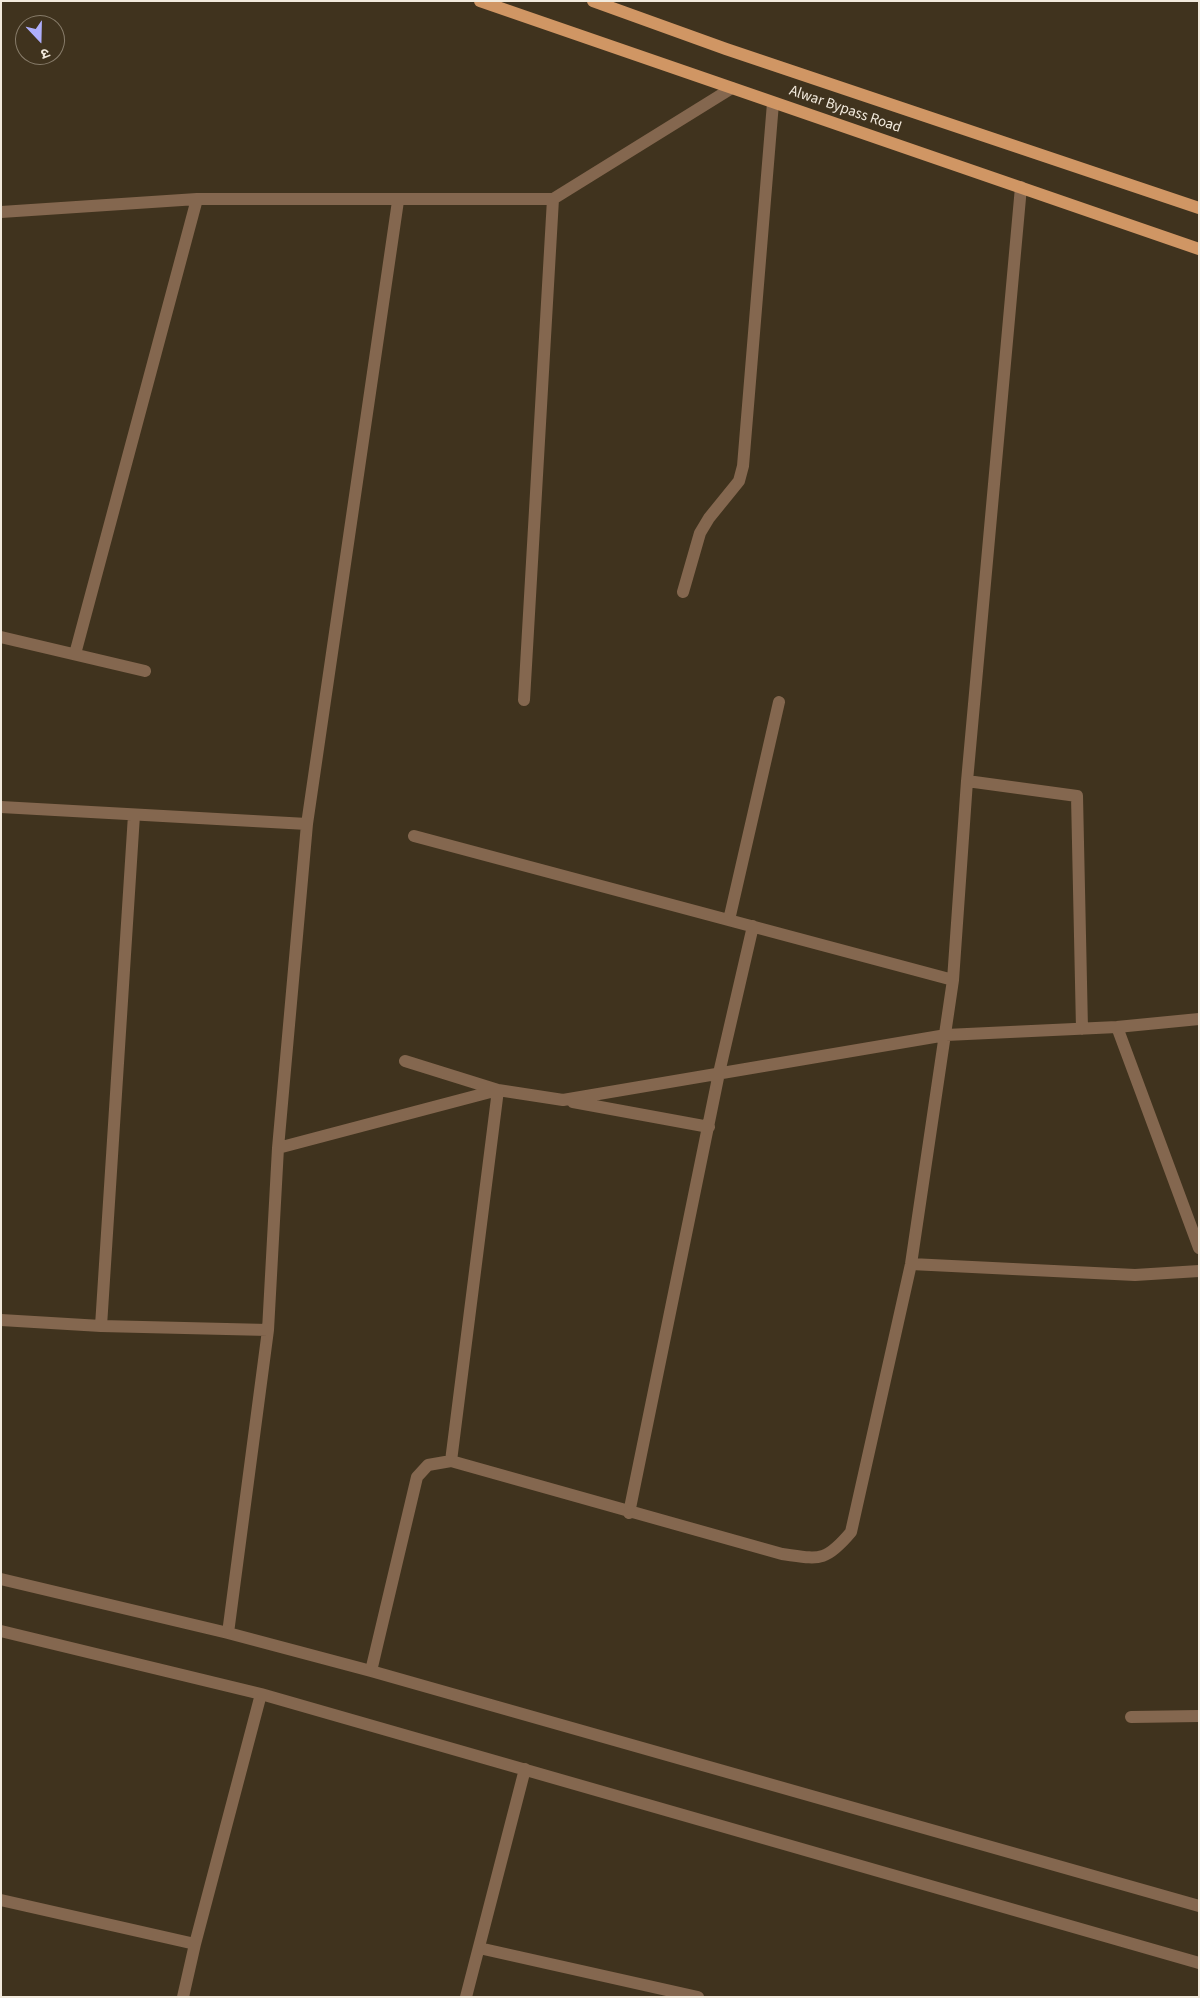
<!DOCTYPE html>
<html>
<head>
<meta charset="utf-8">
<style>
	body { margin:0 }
	#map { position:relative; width:1200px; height:1998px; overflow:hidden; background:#40331e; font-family:"Source Sans 3","Noto Sans Devanagari",sans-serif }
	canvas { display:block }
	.frame { position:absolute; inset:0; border:2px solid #f2eadd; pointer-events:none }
	.north { position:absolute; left:15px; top:15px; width:50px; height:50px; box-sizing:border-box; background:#40331e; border:1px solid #877c6a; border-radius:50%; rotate:159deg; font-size:14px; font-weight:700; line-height:20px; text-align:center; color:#f2eadd }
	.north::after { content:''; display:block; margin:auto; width:18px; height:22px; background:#aeaefb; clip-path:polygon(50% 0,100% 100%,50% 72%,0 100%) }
</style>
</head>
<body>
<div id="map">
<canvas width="1200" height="1998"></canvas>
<div class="frame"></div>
<div class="north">उ</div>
</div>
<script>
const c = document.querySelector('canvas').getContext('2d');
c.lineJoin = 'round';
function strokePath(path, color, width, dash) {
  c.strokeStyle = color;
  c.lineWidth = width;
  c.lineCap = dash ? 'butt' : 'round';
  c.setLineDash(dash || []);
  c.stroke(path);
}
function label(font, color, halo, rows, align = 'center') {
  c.font = font + ' "Source Sans 3",sans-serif';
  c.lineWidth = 5;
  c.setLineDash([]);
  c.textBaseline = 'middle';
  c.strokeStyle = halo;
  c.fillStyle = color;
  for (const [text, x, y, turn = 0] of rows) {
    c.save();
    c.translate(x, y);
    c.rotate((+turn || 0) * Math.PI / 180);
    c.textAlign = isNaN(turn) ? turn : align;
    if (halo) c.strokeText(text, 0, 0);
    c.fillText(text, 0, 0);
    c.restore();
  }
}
strokePath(new Path2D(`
	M1131,1717L1199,1716`), '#84674f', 12);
strokePath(new Path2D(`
	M1021,187L967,781L1077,796L1082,1029
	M1,212L197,199H553L732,88
	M683,592L700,533L709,518L739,481L743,466L773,103
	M1,637L145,671
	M75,654L197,199
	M524,700L553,199
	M1,807L307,824
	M414,836L953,980
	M729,920L779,702
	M1117,1027L1199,1248
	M405,1061L498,1090L451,1461
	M573,1102L709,1127
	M278,1148L498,1090L563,1100L946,1035L1117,1027L1199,1019
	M911,1264L1135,1275L1199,1271
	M1,1320L101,1326L268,1330
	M101,1326L134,815
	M629,1513L719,1073L753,926
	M1,1579L228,1633L371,1671L1199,1906
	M1,1631L261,1694L1199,1963
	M228,1633L268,1330L278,1148L307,824L398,201
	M371,1671L417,1477L428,1465L451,1461L782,1554C819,1559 825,1563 851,1532L911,1264L953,980L967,781
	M1,1900L195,1944
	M479,1948L698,1997
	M183,1997L195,1944L261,1694
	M466,1997L525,1769`), '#84674f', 12);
strokePath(new Path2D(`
	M480,1L1199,249
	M593,1L726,49L1199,208`), '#d09664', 12);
label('15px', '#f2eadd', '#40331e', [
	["Alwar Bypass Road",845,110,19]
]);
</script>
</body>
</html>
